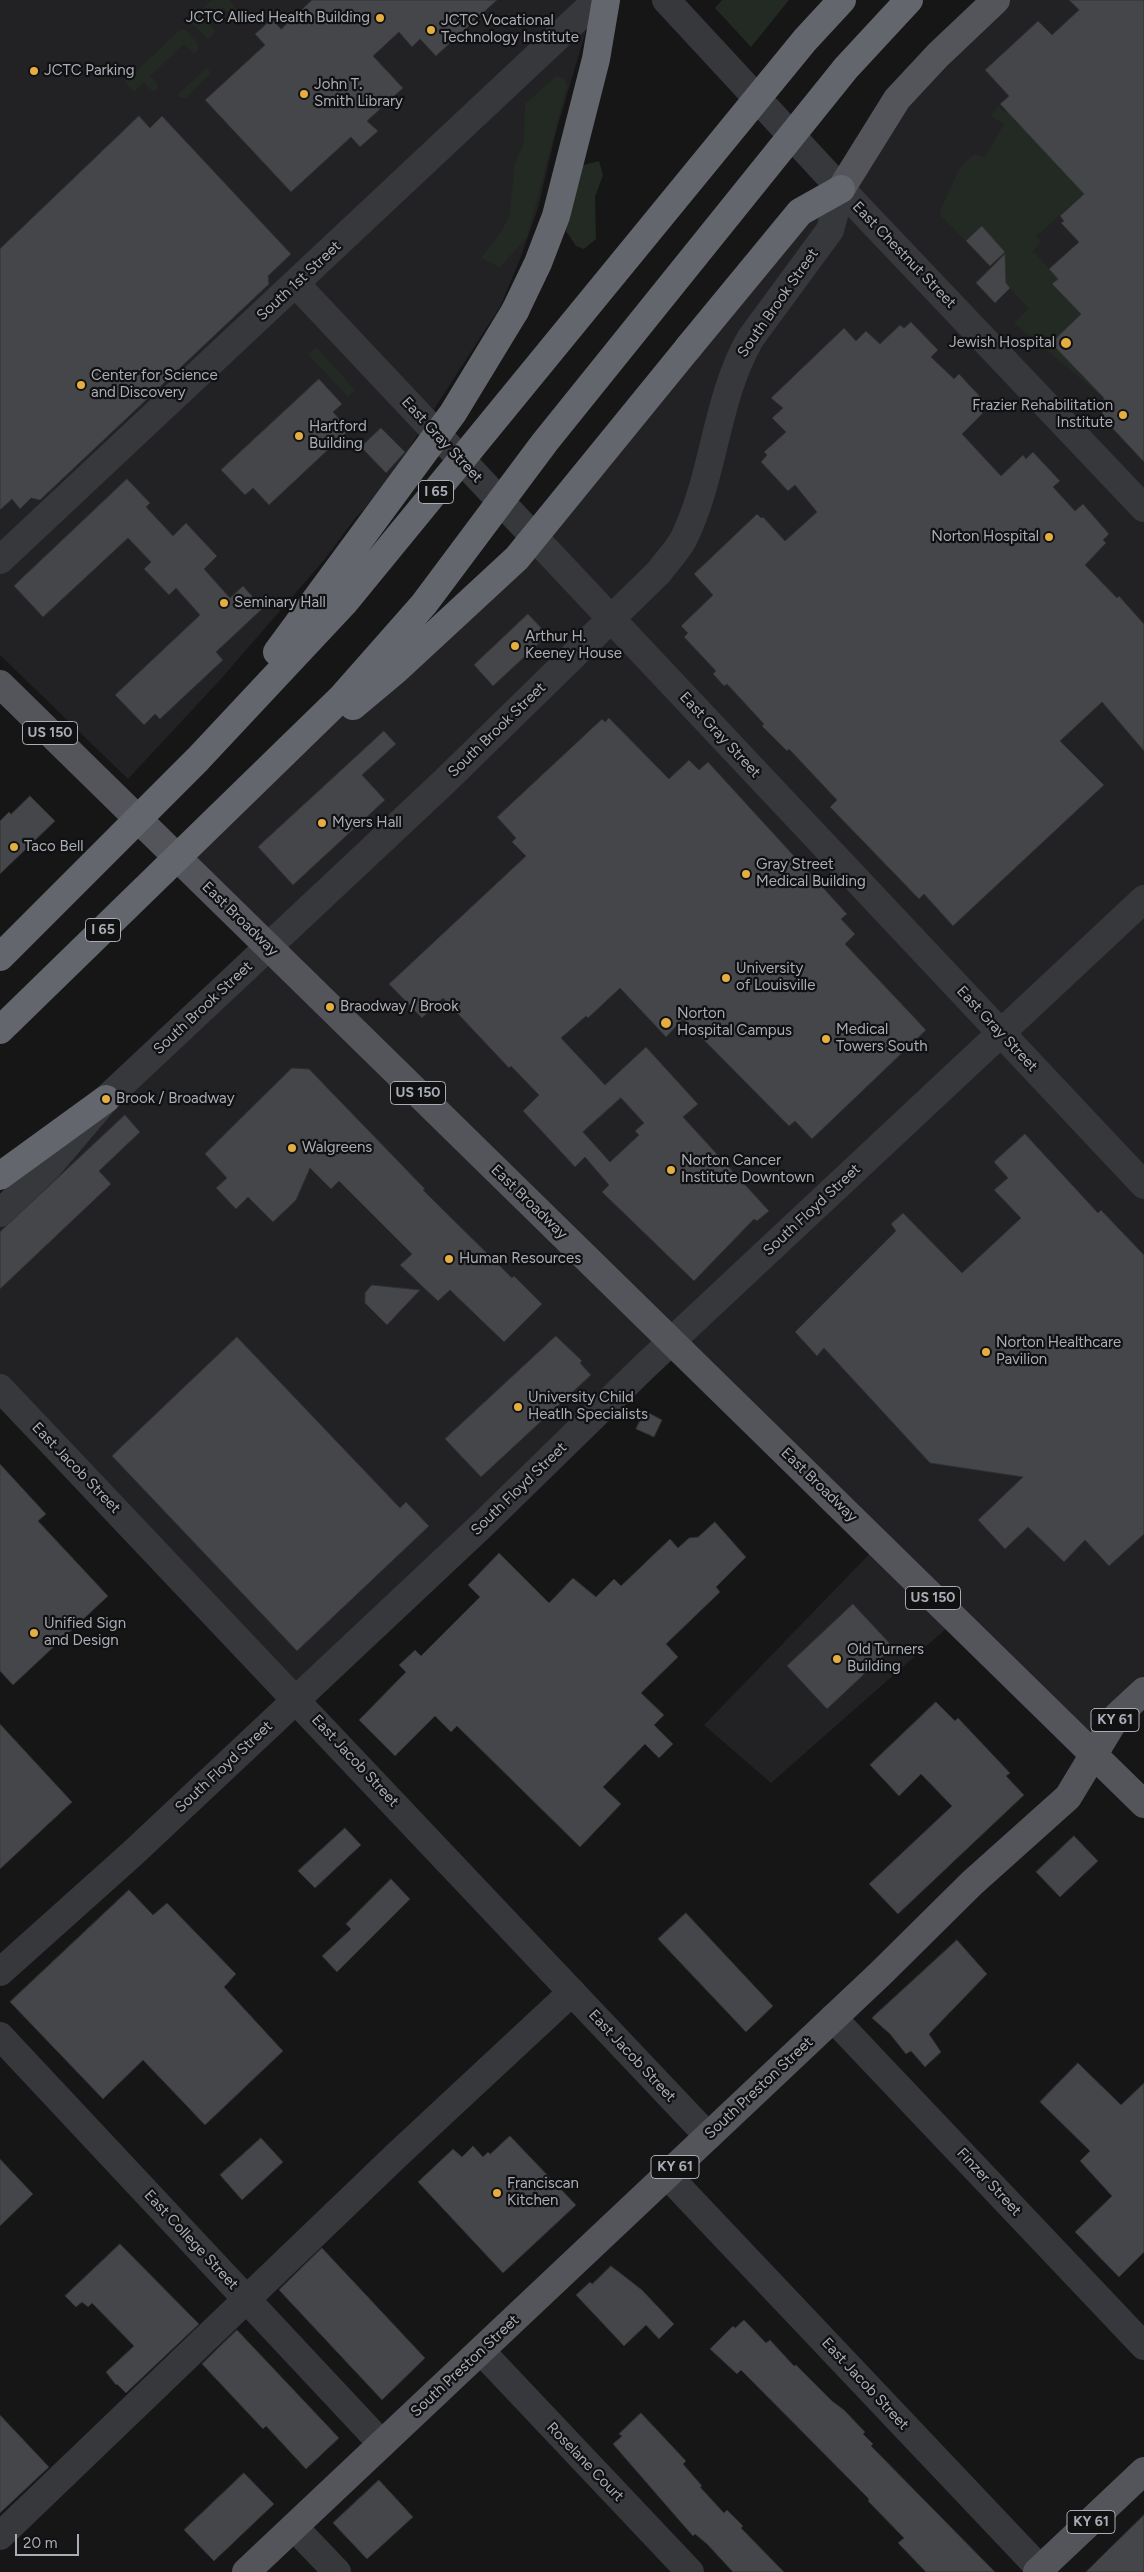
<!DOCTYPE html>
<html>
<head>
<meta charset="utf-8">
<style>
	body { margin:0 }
	#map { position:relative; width:1144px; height:2572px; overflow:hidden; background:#161617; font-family:Figtree,sans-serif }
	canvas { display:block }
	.scale { position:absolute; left:15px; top:2534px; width:64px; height:22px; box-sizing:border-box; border:2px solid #a9adb7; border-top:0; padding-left:6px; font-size:15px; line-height:18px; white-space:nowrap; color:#a9adb7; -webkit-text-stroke:4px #111112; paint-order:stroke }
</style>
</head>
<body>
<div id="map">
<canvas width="1144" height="2572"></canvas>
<div class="scale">20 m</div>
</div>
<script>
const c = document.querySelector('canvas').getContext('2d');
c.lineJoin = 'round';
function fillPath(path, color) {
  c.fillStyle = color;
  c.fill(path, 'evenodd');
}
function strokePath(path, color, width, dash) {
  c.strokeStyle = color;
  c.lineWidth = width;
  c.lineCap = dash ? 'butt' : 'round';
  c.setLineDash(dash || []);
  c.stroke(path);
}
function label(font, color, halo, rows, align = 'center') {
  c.font = font + ' Figtree,sans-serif';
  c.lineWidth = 4.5;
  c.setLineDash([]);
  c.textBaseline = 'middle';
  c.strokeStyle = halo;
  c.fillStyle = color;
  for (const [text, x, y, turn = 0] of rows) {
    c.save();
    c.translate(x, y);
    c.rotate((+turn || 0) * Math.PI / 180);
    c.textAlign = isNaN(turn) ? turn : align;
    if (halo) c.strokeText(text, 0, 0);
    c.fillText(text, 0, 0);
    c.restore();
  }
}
fillPath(new Path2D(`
	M0,0H595L556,132L538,208L520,259L500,307L411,445L416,458L356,517L325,559L220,680L128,779L0,655Z
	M996,0H1144V1703L1094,1755L956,1620L771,1783L704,1725L879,1544L672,1342L296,1699L0,1388V1213L273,942L185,851L482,592Z`), '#222224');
fillPath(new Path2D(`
	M212,0H229L238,11L232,17L223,7L208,22L216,32L208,39L191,23L192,19Z
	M722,0H789L751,47L715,8Z
	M185,29L198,44V49L194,54L184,44L150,76L159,86L153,92L144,82L134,92L125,82L180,30Z
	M207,68L211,73L186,98L178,97L177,95Z
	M557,76L564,78L567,86L527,237L500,267L481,258L503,229L510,214L514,166L524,142L525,104Z
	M998,106L1006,114L1008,112L1088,198L1080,197L1036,236L1041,242L1033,251L1058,279L1053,284L1072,305L1097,302L1051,343L1104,398L1014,323L1029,309L998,275L1005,269L997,260L1005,252L992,238L968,240V243L941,216L940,211L960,168L974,154L985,157L1004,124L991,116Z
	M599,161L603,175L595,197L596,239L584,249L576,246L566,231L576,167Z
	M316,347L355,390L348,397L308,354Z`), '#222a23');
const building = new Path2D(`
	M312,0H497L436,56L420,39L412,47L399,32L373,56L403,88L367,121L378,131L360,147L351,137L291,192L205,100L265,45L255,34L272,19L281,29Z
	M1069,0H1144V462L1102,417L1104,398L1051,343L1081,314L1052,284L1058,279L1049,269L1079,242L1061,223L1064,221L1060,216L1084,194L1000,104L1009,96L985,70L1038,21L1052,35L1079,10Z
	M139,116L150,128L162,116L291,254L268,276L269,284L40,500L31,498L20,509L12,499L0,510V249Z
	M982,226L1005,252L990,266L966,241Z
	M1005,254L1006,283L1010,288L995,303L976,283Z
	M911,322L938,350L931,357L954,379L959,374L987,404L980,410L983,413L962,434L1001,476L1023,455L1026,459L1033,452L1060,481L1053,487L1075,511L1083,504L1109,534L1103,540L1106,543L1085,565L1117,598L1119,596L1144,624V751L1102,702L1060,741L1104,785L953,926L924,894L919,899L830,807L837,800L789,749L787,751L762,726L764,724L727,684L724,686L713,674L716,671L684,637L688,633L681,626L713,595L694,574L757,514L761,518L763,517L785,541L817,512L795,485L788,491L761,462L767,455L764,452L786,432L772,418L783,408L771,398L844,328L856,341L866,331L880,344L900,325L904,328Z
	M319,379L342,404L333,412L349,430L269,505L253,488L245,495L221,470Z
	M381,428L405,452L386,473L361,447Z
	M127,479L150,503L146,507L173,536L186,523L217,556L204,569L230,598L243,586L263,608L216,652L223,660L160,719L155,714L144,725L115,695L200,615L176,588L169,595L144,569L151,562L128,538L43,617L14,586Z
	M528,614L548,635L493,686L474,665Z
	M609,718L669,779L689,760L699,770L708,762L847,914L841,919L855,934L845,944L926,1030L812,1139L795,1121L789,1126L683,1019L666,1037L620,988L588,1018L586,1016L561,1038L605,1085L646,1047L698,1104L683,1117L769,1211L757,1221L754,1219L694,1281L602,1192L609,1185L585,1157L575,1167L523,1111L539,1095L511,1066L509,1068L443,998L422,1018L389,984L526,856L512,842L516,838L497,817L602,719L605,722ZM621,1098L644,1123L635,1131L639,1135L610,1162L583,1132Z
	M384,731L396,744L362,775L385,800L293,885L258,847Z
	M30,796L55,821L0,874V821L9,812L11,814Z
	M292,1068L309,1069L425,1189L423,1190L512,1278L514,1276L542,1304L504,1342L450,1290L438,1301L423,1287L400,1265L412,1254L339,1181L331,1189L310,1168L296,1200L273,1222L248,1197L236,1209L216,1188L227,1178L205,1154Z
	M125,1115L140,1132L99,1171L111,1184L0,1289V1232Z
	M1025,1134L1098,1213L1101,1210L1144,1255V1534L1109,1566L1085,1540L1064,1562L1028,1527L1005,1549L978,1520L1023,1477L930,1463L824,1348L817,1356L795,1332L896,1231L891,1224L903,1213L962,1273L1021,1218L994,1190L1008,1178L994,1162Z
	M372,1285L420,1290L387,1325L365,1303V1293Z
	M556,1336L582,1361L580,1363L591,1375L481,1477L445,1439Z
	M237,1337L400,1508L406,1502L429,1526L297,1651L112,1456Z
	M645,1411L662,1420L654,1437L636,1429Z
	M0,1464L46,1514L38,1521L108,1596L13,1685L0,1671Z
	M715,1522L746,1557L716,1587L720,1592L666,1644L678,1657L641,1693L664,1715L654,1725L673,1744L659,1758L645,1744L603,1787L621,1804L580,1847L457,1726L451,1732L435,1716L395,1756L359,1720L406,1672L399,1665L415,1650L421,1656L480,1597L468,1585L499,1553L549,1603L573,1578L596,1597L614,1579L621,1586L670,1539L678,1548L689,1538L698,1537Z
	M853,1604L893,1647L827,1709L787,1666Z
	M936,1702L955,1721L958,1718L1010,1773L1006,1776L1024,1795L898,1914L869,1884L952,1806L921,1774L899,1796L870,1765Z
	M0,1724L72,1802L0,1869Z
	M345,1828L361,1845L315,1888L298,1871Z
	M1074,1836L1098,1861L1060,1897L1036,1872Z
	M391,1879L410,1899L337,1972L322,1956L351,1929L346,1924Z
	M129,1890L153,1915L167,1903L236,1974L224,1987L283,2051L205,2125L143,2060L103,2099L10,2002Z
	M686,1913L773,2006L746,2032L658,1939Z
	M957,1940L987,1974L929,2034L941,2052L925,2067L911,2051L906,2054L890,2034L872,2018Z
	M1078,2063L1121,2105L1144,2083V2252L1119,2277L1075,2232L1112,2196L1080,2161L1090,2151L1040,2102Z
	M510,2136L576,2205L503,2273L418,2182L453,2149L462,2157L473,2146L483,2157L488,2152L490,2154Z
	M261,2138L283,2162L242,2200L220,2175Z
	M0,2159L33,2194L0,2226Z
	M120,2244L199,2324L126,2393L117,2384L116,2385L106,2372L134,2346L92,2303L88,2307L82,2302L76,2307L65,2296Z
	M322,2248L425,2358L382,2400L279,2290Z
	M611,2266L642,2290L674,2324L659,2339L646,2325L624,2346L576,2295L590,2282L592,2284Z
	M744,2320L766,2343L770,2340L794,2366L796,2365L832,2401L844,2410L865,2432L863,2434L873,2444L871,2446L995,2572H926L898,2543L904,2538L868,2501L869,2499L741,2370L737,2374L710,2349L733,2326L735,2328Z
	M237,2330L339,2438L306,2469L266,2426L263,2429L202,2364Z
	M641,2413L686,2461L683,2464L702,2486L700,2487L724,2513L727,2510L743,2526L741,2528L784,2572H733L707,2544L695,2534L693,2536L685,2527L613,2444L622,2436L619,2434Z
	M0,2415L49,2467L0,2513Z
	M244,2473L274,2504L214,2561L184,2530Z
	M379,2480L413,2517L367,2559L333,2523Z
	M1144,2515V2572H1086Z`);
fillPath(building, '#45464a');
strokePath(building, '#303033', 1);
strokePath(new Path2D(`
	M666,0L841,189L1144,508
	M296,284L1144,1185
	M0,560L597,0
	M0,1213L49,1166L106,1099L444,782L659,572C667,561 678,550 684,538C715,474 715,401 750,339L830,230L841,189
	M0,1388L708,2136
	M0,1972L133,1853L480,1527L644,1367L1144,899
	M833,2018L1144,2346
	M0,2036L382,2444
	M667,2175L1043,2572
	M481,2351L690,2572
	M294,2527L337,2572
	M0,2536L399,2153L572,1992`), '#37383c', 28);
strokePath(new Path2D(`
	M841,189L897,99L938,55L996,0
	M0,684L1144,1804
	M246,2572L880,1974L972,1883L1068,1797L1117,1716L1144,1691
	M1037,2572L1144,2471`), '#53555b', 28);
strokePath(new Path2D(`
	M515,311L538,263L556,216L596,59L606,0
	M688,348L800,212L841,189
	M0,1176L106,1099`), '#63666d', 28);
strokePath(new Path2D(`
	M277,652L453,413L515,311
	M353,706L396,670L517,558L688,348
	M0,957L198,759L345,602L805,40L842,0
	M0,1030L342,697L424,604L545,442L846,68L909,0`), '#63666d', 28);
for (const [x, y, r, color] of [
	[380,18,5,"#e5ae41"],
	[431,30,5,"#e5ae41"],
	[34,71,5,"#e5ae41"],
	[304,94,5,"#e5ae41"],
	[1066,343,6,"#e5ae41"],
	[81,385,5,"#e5ae41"],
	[1123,415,5,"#e5ae41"],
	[299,436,5,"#e5ae41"],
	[1049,537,5,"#e5ae41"],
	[224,603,5,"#e5ae41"],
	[515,646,5,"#e5ae41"],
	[322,823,5,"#e5ae41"],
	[14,847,5,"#e5ae41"],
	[746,874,5,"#e5ae41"],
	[726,978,5,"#e5ae41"],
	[330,1007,5,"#e5ae41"],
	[666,1023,6,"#e5ae41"],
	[826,1039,5,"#e5ae41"],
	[106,1099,5,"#e5ae41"],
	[292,1148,5,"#e5ae41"],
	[671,1170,5,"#e5ae41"],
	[449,1259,5,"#e5ae41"],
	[986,1352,5,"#e5ae41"],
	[518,1407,5,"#e5ae41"],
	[34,1633,5,"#e5ae41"],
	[837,1659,5,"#e5ae41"],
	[497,2193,5,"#e5ae41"]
]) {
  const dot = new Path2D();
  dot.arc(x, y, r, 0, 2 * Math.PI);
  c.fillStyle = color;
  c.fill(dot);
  strokePath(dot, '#111112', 2);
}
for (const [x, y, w] of [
	[436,492,35],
	[50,733,55],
	[103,930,35],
	[418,1093,55],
	[933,1598,55],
	[1115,1720,48],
	[675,2167,48],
	[1091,2522,48]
]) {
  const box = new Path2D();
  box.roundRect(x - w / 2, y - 11.5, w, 23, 4);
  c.fillStyle = '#111112';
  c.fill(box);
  strokePath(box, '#a9adb7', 1);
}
label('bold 14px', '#a9adb7', null, [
	["I 65",436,492],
	["US 150",50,733],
	["I 65",103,930],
	["US 150",418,1093],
	["US 150",933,1598],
	["KY 61",1115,1720],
	["KY 61",675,2167],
	["KY 61",1091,2522]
]);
label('15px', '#a9adb7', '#111112', [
	["JCTC Allied Health Building",370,18,"right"],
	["JCTC Vocational",441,21],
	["Technology Institute",441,38],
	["JCTC Parking",44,71],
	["John T.",314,85],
	["Smith Library",314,102],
	["Jewish Hospital",1055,343,"right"],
	["Center for Science",91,376],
	["and Discovery",91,393],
	["Frazier Rehabilitation",1113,406,"right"],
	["Institute",1113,423,"right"],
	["Hartford",309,427],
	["Building",309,444],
	["Norton Hospital",1039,537,"right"],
	["Seminary Hall",234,603],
	["Arthur H.",525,637],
	["Keeney House",525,654],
	["Myers Hall",332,823],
	["Taco Bell",24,847],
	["Gray Street",756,865],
	["Medical Building",756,882],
	["University",736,969],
	["of Louisville",736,986],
	["Braodway / Brook",340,1007],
	["Norton",677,1014],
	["Hospital Campus",677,1031],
	["Medical",836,1030],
	["Towers South",836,1047],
	["Brook / Broadway",116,1099],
	["Walgreens",302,1148],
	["Norton Cancer",681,1161],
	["Institute Downtown",681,1178],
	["Human Resources",459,1259],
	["Norton Healthcare",996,1343],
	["Pavilion",996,1360],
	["University Child",528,1398],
	["Heatlh Specialists",528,1415],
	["Unified Sign",44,1624],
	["and Design",44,1641],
	["Old Turners",847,1650],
	["Building",847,1667],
	["Franciscan",507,2184],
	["Kitchen",507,2201]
], 'left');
label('15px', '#a9adb7', '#111112', [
	["East Chestnut Street",904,255,46],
	["South 1st Street",299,281,-43],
	["South Brook Street",778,303,-55],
	["East Gray Street",442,440,47],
	["South Brook Street",497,730,-44],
	["East Gray Street",720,735,47],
	["East Broadway",240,919,44],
	["South Brook Street",203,1008,-43],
	["East Gray Street",997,1029,47],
	["East Broadway",529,1202,44],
	["South Floyd Street",812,1210,-43],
	["East Jacob Street",76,1468,46],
	["East Broadway",819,1485,44],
	["South Floyd Street",519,1489,-44],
	["East Jacob Street",355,1761,47],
	["South Floyd Street",224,1767,-43],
	["East Jacob Street",632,2056,47],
	["South Preston Street",759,2088,-43],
	["Finzer Street",989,2182,47],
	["East College Street",191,2240,47],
	["South Preston Street",465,2366,-43],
	["East Jacob Street",865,2384,47],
	["Roselane Court",585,2462,46]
]);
</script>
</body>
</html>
